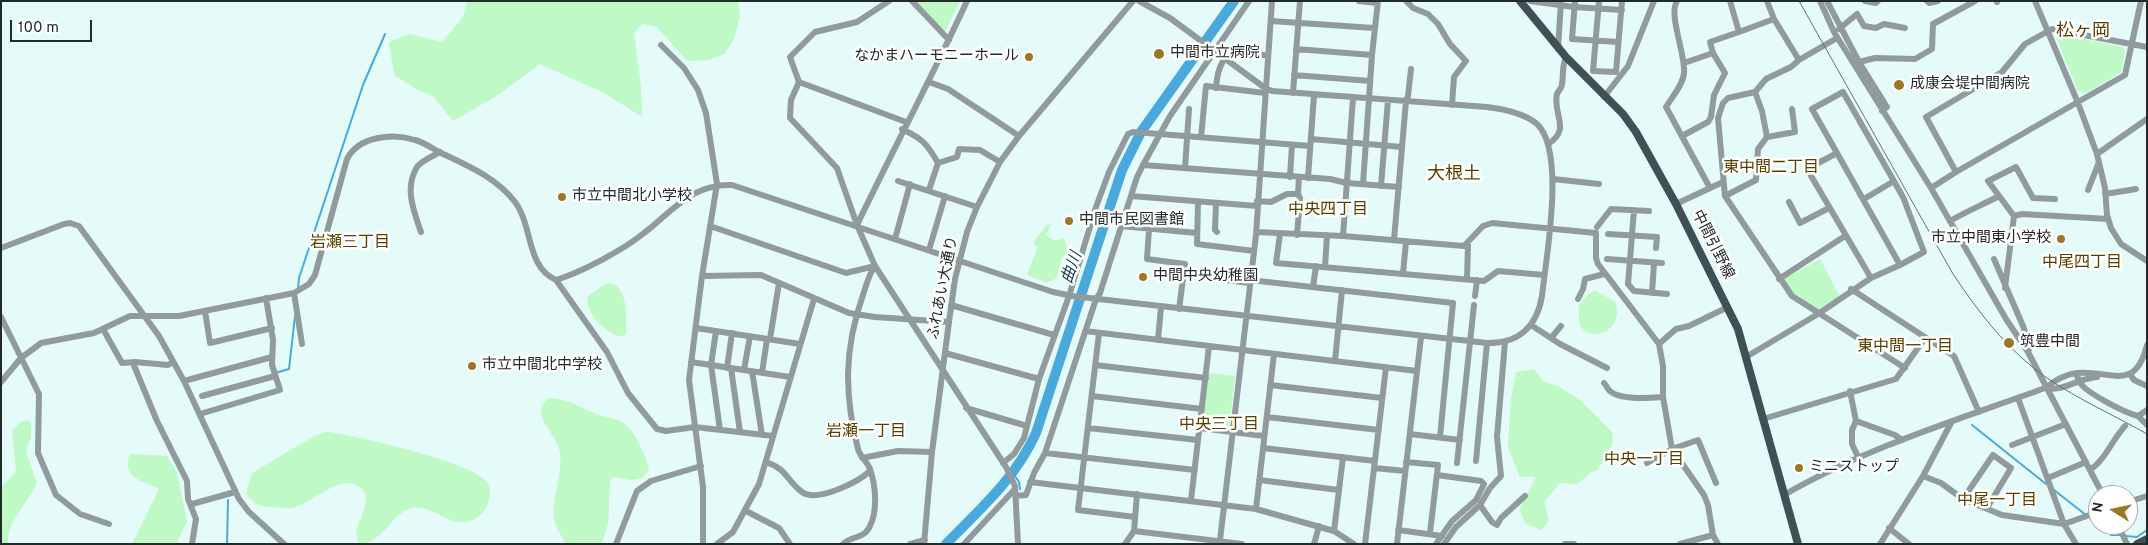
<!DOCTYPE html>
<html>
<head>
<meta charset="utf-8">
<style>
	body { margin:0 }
	#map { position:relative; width:2148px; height:545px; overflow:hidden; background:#e4fbf9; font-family:Overpass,sans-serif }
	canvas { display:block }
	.frame { position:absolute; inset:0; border:2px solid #222a2a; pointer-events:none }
	.north { position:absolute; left:2088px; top:485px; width:50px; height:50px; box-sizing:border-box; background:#fff; border:1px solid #a7aaaa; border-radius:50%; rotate:280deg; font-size:14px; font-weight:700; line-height:20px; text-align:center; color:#222a2a }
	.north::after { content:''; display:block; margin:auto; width:18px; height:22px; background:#9d7723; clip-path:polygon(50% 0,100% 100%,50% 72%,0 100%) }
	.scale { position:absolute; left:10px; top:20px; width:82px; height:22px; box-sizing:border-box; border:2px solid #222a2a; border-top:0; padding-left:6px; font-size:15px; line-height:18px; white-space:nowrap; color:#222a2a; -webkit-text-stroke:4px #fff; paint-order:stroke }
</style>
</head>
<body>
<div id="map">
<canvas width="2148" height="545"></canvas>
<div class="frame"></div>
<div class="north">N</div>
<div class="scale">100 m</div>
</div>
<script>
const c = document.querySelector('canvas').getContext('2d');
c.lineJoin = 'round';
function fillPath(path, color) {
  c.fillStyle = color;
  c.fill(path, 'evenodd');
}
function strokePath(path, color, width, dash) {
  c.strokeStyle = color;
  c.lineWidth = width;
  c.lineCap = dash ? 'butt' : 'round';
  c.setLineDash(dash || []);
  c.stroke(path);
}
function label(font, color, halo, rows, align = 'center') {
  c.font = font + ' Overpass,"Noto Sans JP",sans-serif';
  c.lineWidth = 5;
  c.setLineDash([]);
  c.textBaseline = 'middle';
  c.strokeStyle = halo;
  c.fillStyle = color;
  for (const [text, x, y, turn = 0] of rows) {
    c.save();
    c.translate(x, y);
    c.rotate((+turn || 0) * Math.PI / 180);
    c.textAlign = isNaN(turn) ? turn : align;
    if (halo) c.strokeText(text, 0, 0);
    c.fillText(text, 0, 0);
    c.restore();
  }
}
fillPath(new Path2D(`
	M467,1H738L740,16L734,39L724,54L709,60L687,61L657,27L642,24L634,33L641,87L642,117L604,93L540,64L495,97L453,121L434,97L416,89L394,75L389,42L410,34L442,42L463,17Z
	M916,1H960L945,32Z
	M2059,34L2123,47L2125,51L2121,72L2086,93L2078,91L2056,37Z
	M1052,223L1046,235L1056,241L1064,238L1068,252L1062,258L1057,278L1047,283L1027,275L1038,246L1033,244C1036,237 1042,233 1045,226Z
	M1820,259L1840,297L1816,310L1793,295L1784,279Z
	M609,283C629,286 626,318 626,334L620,337C604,330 587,316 587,297L602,286Z
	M1595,290L1615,302C1627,334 1580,347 1579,318C1578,301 1581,300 1595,290Z
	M1534,369L1544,382L1558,386L1580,400L1613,433L1612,445L1598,470L1592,472L1577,484L1560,483L1544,502L1549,521L1541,530L1526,524L1519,510L1536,477H1520L1508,447L1511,399L1516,372Z
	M1208,373L1235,376L1229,429L1204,427L1203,425Z
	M548,398C568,398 581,408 599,415C608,418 617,418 625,424C637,435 644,453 649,468L643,478L631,480L616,477L611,479C606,505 614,517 601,544H566C562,536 555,527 554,519C551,500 563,476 560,453C558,433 528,417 548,398Z
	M28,420L31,423V437L26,452L37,483C28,503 7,521 8,544H1V487L16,472L12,431L20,422Z
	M327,432C354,435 471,462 486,481C491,487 490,493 489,499C488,508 479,519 470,521C450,528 432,504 412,508C393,511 382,544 360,544C347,528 376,505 362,489C345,470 313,502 296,507C288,509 280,508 272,507C260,507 253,504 246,494L252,473L316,435Z
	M130,454L167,456L177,473L187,521L176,544H132L159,489C144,482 120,477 130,454Z`), '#bff9c6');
strokePath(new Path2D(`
	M298,289L299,278L363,85L385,34
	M275,373L289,369L295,316
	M1972,425L2046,484
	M1013,473L1019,482L1020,489
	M2054,490L2086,515
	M2090,518L2098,524
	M2099,525L2111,535H2121
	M2125,536L2137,537L2147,530
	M227,544L228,500`), '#49a9dc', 2);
strokePath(new Path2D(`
	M946,544C981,508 1015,479 1036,433L1122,170L1141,132L1234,1`), '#49a9dc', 10);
strokePath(new Path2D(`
	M889,1L857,22L815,32L790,57L799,82L791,100L790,118L837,168L857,225L875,266L1006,467L1015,486L1018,544
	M912,1L949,40
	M1359,1L1377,3
	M1406,1L1413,8L1428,14L1438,24L1450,44L1466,61L1454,77L1452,105
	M1530,1L1574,7L1622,10
	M1575,1L1572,39L1618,42
	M1599,1L1593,71L1616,72L1622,1
	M1677,1C1668,15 1686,55 1684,73C1683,85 1672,97 1666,107L1710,188
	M1767,1L1774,19L1799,60
	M1820,1L1834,32L1931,188L2006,319L2028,352L2103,495
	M1827,1L1859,62L1887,107L1882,111
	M1865,1L1876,3L1878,1
	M1927,1L1929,3L1938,1
	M2035,1L2078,103L2097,154L2105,188L2107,215L2111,228L2121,244L2147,261
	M1997,2V1
	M1271,21L1374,28
	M1839,29L1857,14L1864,26L1876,28L1884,24L1905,28
	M1739,32L1774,19
	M1837,38L1799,60L1791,67L1766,79L1755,92L1728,98L1723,103L1718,118L1725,196L1792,296L1905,368
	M661,45L684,68L698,90L706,113L717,184L702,276L689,380L703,487V544
	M1296,49L1372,55
	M1558,49L1561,1
	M1713,53L1710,42L1739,32L1730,1
	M1859,62L1875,58L1915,59L1932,49L1933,24L1975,1
	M1294,75L1370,81
	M799,82L906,122
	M929,82L948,89L1019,136
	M1216,88C1217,72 1221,59 1234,49L1268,56
	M1293,93L1300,1
	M1604,97L1628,66L1654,1
	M902,129C923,139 927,144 938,163L957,157L959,149L980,150L1000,162
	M1682,136L1708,122L1711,117L1714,95L1725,73L1713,53L1684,63
	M1201,137L1206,86L1265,93
	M1767,137L1795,132L1792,109
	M1311,139L1402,147
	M1548,144C1572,129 1552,114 1557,94C1558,91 1562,88 1562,84C1564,74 1561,70 1566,57
	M1837,153L1900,265
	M2097,154L2147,119
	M1143,165L1330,179L1347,183L1399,187
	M1185,168L1189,109
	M1956,172L1926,117L2002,72L2025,44L2052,29L2147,47
	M1290,177L1292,145
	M1308,178L1314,95
	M1553,179L1599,184
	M898,181L977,207
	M1363,184L1372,55L1378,1
	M1381,186L1388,100
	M1931,188L1956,172L2125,75L2141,1
	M929,190L938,163
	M2088,190L2099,162
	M2105,194L2136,189
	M1131,196L1257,206
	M1725,196L1756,180L1758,149L1767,137L1762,111L1755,92
	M1864,199L1894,181
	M1257,201L1271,202L1287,194H1298L1299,177
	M1198,202L1197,244L1254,251
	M1789,202L1800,223L1829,208
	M1216,203L1215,230L1217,232
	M1676,204L1723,182
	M1634,210L1628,284L1634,291L1667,294
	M2014,216L2022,214L2108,219
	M1950,221C1967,211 1982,205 1999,196
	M857,225C893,150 932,77 967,1
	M710,226L846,273L875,266
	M1121,226L1197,233
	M1597,227L1611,209L1649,211
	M1149,229L1147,259L1185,264L1179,309
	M421,232C414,212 404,188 417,167C421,161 433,156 440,152
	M1256,232L1343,236L1464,246L1483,226L1492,223L1596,233V258L1598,264L1659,344L1663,366V397L1672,449L1704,495L1708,505L1713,535L1718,544
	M1280,234L1276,263L1484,281L1498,271L1544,275
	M1608,234L1657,237L1656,248
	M1297,235L1300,198L1298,194
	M1343,236L1353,98
	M895,239L910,184
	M1394,240L1406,101L1408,96L1411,69
	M1,248L64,224L70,223L79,226L159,336L184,381L239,499L249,512L284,544
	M929,250L945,196
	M1607,259L1662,263
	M1994,259L2023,326L2030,346L2028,352
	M1325,267L1327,235
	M1403,274L1406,241
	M1184,275L1250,283
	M702,276L761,275L849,313L875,317L949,322
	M1467,279L1468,244
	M1779,279L1845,236
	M556,280L607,352L628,393L657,429L666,431L695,427L773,436
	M1250,280L1453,303L1440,437
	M1313,287L1316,266
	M2005,288L2014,216L1988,181L2016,167L2033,198L2055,199
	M1851,289L1954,356L1979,412
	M294,293L302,344
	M1652,293L1654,263
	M1475,296L1477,280
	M1578,299L1583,289L1585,279L1604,274
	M951,305L1054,335
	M205,311L210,343L272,328
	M1,317L39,394L38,453L56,495L80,514L109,524
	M1531,325L1560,344L1607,368
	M696,328L800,344
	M103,329L122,363L135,362L168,365L173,362
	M716,331L711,365L720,430
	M1085,331L1417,371
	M1099,333L1078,510L1135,517
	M1551,338L1561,326
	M770,339L779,283
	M1158,340L1161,307
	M1659,344L1676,329L1689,326L1728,307
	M945,353L1039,379
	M1746,357L1818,314L1871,278L1900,265L1924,252L1903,197L1843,92L1812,109L1837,153L1807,169L1871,278
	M1335,361L1342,290
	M691,362L790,377
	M133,363L157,421L187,481L188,499L196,519L192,544
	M1095,365L1206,378
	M727,368L732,333
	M731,368L740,432
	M744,370L750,336
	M752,371L762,435
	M762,373L767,339
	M2076,373C2077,376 2079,381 2081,384C2089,394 2125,413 2138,416L2147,410
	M2130,374L2134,380L2147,386
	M184,381L272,357
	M1,382L21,358L41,343L94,333L130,316H179L294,293L309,284L315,275L347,159C359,136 392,133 415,140C423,142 432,148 439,152C466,165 496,177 515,202C533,226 526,267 556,280C582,272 623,250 644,233C674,210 691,184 732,185L1053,292L1072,296L1487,343C1519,344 1537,326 1542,296C1546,258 1566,151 1537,124C1524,113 1503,109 1487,107L1272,91L1265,88L1170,18L1139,1
	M1604,383C1606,385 1607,387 1608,389C1617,401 1650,398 1663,397
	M1270,385L1382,398
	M2045,388C2063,392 2079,378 2097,377
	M1850,391L1856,421L1852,430V444L1858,457
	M202,396L275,376
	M1092,396L1202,409
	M2018,398L2064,524L2076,544
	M966,408L1027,426
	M200,414L280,390L272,365L273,340L266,298
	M2138,416L2147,425
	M1267,417L1379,430
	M1763,419L1896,379L1925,338
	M1856,421L1895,435L1902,440
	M1088,428L1198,440
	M1200,428L1264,436
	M1410,434L1460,440
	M2012,445L2066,424
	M1263,448L1375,461
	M1045,453L1195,470
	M862,458L898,451L932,452
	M1476,461L1487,343
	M766,462C787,469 787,481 802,492C817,503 858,482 870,471
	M1406,462L1438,465L1430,533
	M1003,463L1014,454L1024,438L1039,379L1069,296L1096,207L1109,172L1128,134L1133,132L1160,134L1310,146
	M1457,463L1474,305
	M1647,463L1672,449L1698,440L1716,483
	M1374,468L1405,471
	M2090,470C2106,459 2112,440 2125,426
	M1923,476L1941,483L1963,499L2002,515L2064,524L2098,512
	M2048,478L2086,462
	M1259,480L1339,490
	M1030,482L1256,509L1334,531L1354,544
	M1784,495C1865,448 1957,420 2045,388C2054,381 2066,374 2077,373C2109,369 2135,394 2147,345
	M1016,496L1026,495L1034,473L1045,453L1096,299L1100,293L1137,177L1143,165L1170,116L1249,1
	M1963,499L1993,455L2011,468L1987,508
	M1191,500L1209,346
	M2128,502L2147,496
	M192,504L235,492
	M1480,505L1492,522L1497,525L1501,518L1525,496
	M1256,509L1274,354
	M746,511L779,528L790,544
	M2118,525L2127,544
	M1889,528L1909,544
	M1398,530L1442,536
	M1134,531L1242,544
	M1334,531L1343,457
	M1220,540L1256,235L1272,1
	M616,544L637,491L651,481L701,466
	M717,544L733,532L759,484L814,299
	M843,544C851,536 863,539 869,528C878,512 876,486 870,469C867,461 860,457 858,449C844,394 844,349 863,295C866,285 869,274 875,266
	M910,544L925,540
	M924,544L932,452L949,322L955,279L967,232L977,207L1000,162L1019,136L1133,1
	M964,544L1015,489
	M1125,544L1134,531L1137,494
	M1314,544L1319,526
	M1365,544L1386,367
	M1397,544L1421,337
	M1436,544L1452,521L1476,500L1484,484L1481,481L1437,475
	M1444,544L1456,527L1480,505L1490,488L1501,476L1497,437L1505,342
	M1565,544H1574
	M1680,544L1713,535
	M1880,544L1923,476L1951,423`), '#919a9c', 6);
strokePath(new Path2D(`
	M1520,1L1566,57L1623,114L1636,132L1676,204L1738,329L1798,544
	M2137,544L2147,539`), '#415054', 8);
strokePath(new Path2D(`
	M1799,1L1953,274C1979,313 2008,351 2047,378C2079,400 2114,415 2147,434`), '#647171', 1);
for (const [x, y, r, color] of [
	[1159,54,6,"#9d7723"],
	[1029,57,5,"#9d7723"],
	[1899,85,6,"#9d7723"],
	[562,197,5,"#9d7723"],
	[1069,221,5,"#9d7723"],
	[2061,239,5,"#9d7723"],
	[1143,277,5,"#9d7723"],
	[2009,343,6,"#9d7723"],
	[472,366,5,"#9d7723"],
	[1799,468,5,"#9d7723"]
]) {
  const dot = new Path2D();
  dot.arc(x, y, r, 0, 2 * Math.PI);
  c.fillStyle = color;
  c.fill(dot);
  strokePath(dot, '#fff', 2);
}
label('15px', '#222a2a', '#fff', [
	["中間市立病院",1170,54],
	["なかまハーモニーホール",1019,57,"right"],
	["成康会堤中間病院",1910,85],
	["市立中間北小学校",572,197],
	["中間市民図書館",1079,221],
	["市立中間東小学校",2051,239,"right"],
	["中間中央幼稚園",1153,277],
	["筑豊中間",2020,343],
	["市立中間北中学校",482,366],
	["ミニストップ",1809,468]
], 'left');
label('15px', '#222a2a', '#fff', [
	["中間引野線",1712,245,63],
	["ふれあい大通り",944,288,-79]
]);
label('16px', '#594000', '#fff', [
	["東中間二丁目",1771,169],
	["中央四丁目",1328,211],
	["岩瀬三丁目",350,244],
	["中尾四丁目",2082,264],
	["東中間一丁目",1905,348],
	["中央三丁目",1219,426],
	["岩瀬一丁目",866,433],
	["中央一丁目",1644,461],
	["中尾一丁目",1997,502]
]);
label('italic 16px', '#113b50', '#fff', [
	["曲川",1073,268,-71]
]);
label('18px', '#594000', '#fff', [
	["松ヶ岡",2083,32],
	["大根土",1454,175]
]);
</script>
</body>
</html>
